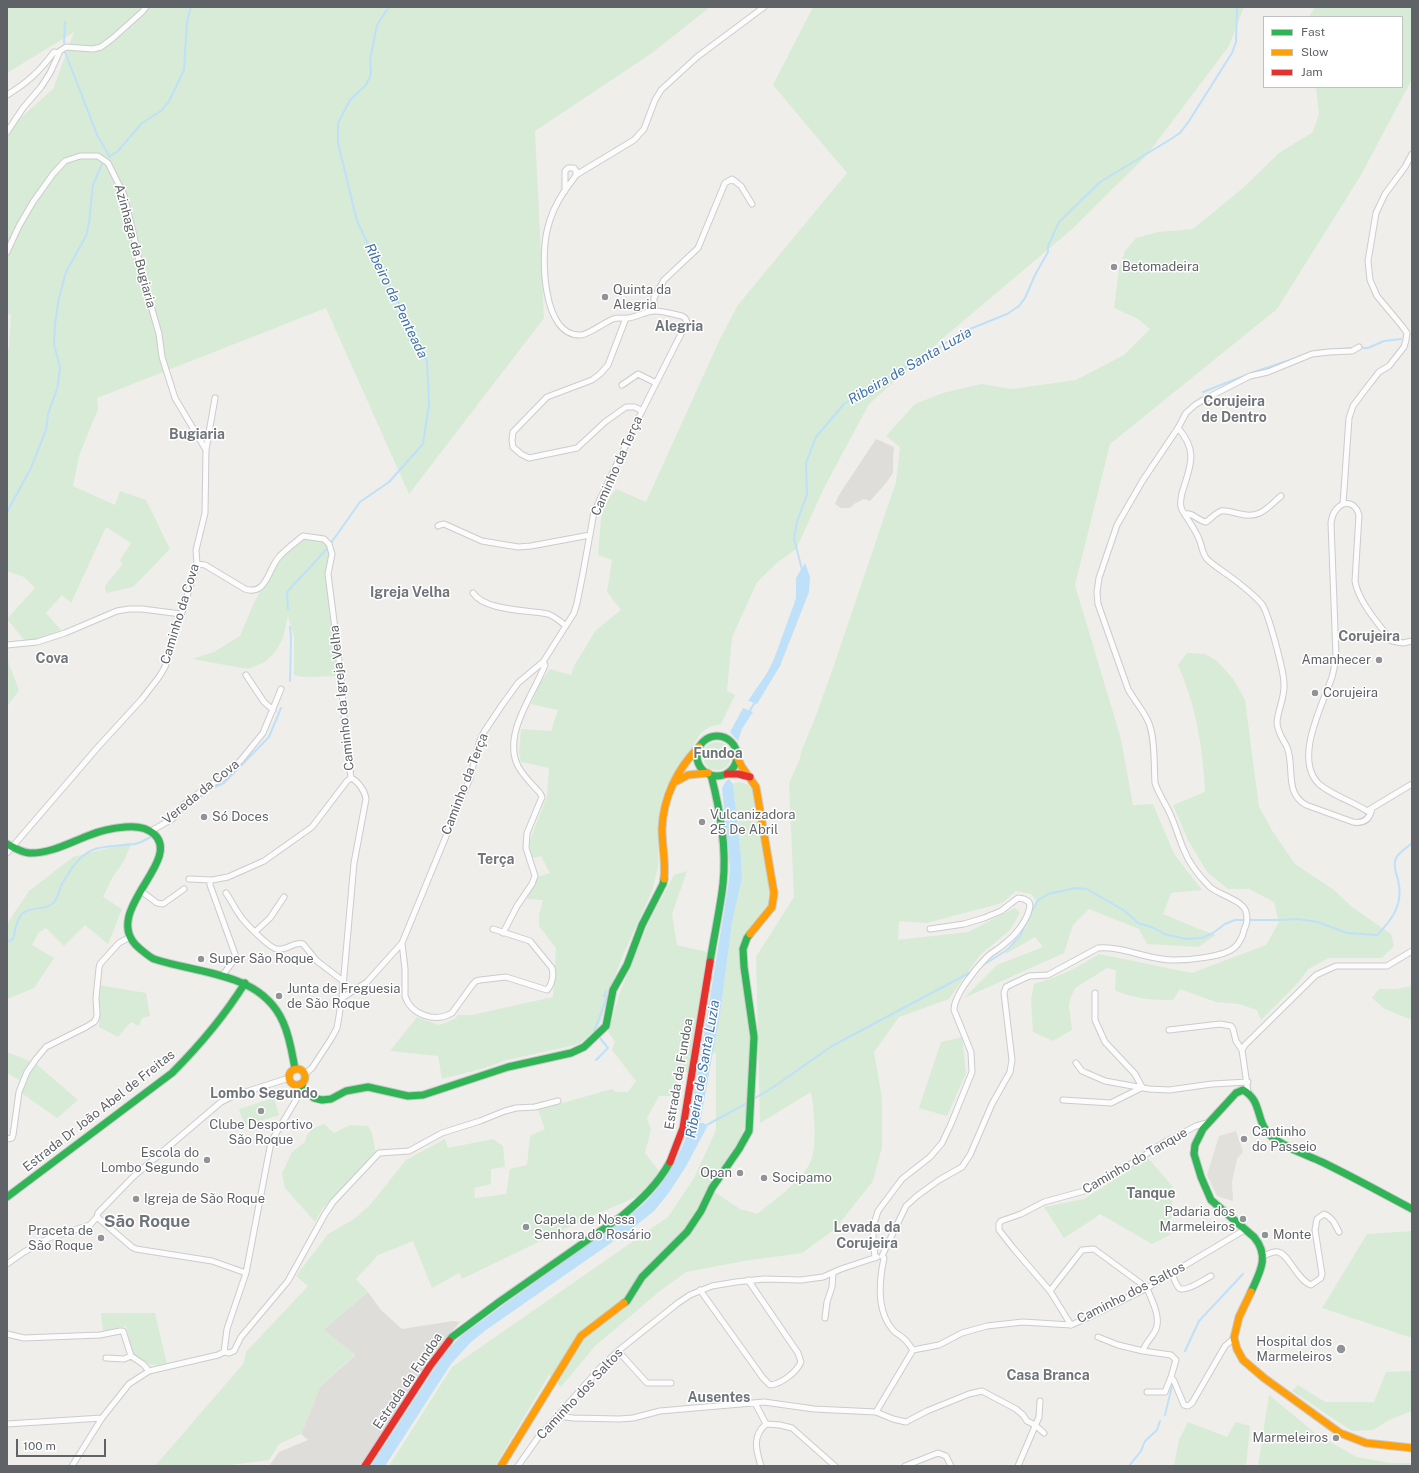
<!DOCTYPE html>
<html>
<head>
<meta charset="utf-8">
<style>
	body { margin:0 }
	#map { position:relative; width:1419px; height:1473px; overflow:hidden; background:#efeeea; font-family:"Public Sans",sans-serif }
	canvas { display:block }
	.frame { position:absolute; inset:0; border:8px solid #5f6368; pointer-events:none }
	.legend { position:absolute; left:1263px; top:16px; width:140px; height:72px; box-sizing:border-box; background:#fff; border:1px solid #bfc1c3; margin:0; padding:5px 7px; list-style:none; font-size:12px; color:#5f6368 }
	.legend li { display:flex; align-items:center; gap:8px; height:20px }
	.legend b { width:20px; border:1px solid #bfc1c3 }
	.scale { position:absolute; left:16px; top:1439px; width:90px; height:18px; box-sizing:border-box; border:2px solid #5f6368; border-top:0; padding-left:5px; font-size:12px; line-height:14px; white-space:nowrap; color:#5f6368; -webkit-text-stroke:3px #fff; paint-order:stroke }
</style>
</head>
<body>
<div id="map">
<canvas width="1419" height="1473"></canvas>
<div class="frame"></div>
<ul class="legend">
<li><b style="height:5px;background:#30b455"></b>Fast</li>
<li><b style="height:5px;background:#ff9f0a"></b>Slow</li>
<li><b style="height:5px;background:#e5322d"></b>Jam</li>
</ul>
<div class="scale">100 m</div>
</div>
<script>
const c = document.querySelector('canvas').getContext('2d');
c.lineJoin = 'round';
function fillPath(path, color) {
  c.fillStyle = color;
  c.fill(path, 'evenodd');
}
function strokePath(path, color, width, dash) {
  c.strokeStyle = color;
  c.lineWidth = width;
  c.lineCap = dash ? 'butt' : 'round';
  c.setLineDash(dash || []);
  c.stroke(path);
}
function label(font, color, halo, rows, align = 'center') {
  c.font = font + ' "Public Sans",sans-serif';
  c.lineWidth = 3;
  c.setLineDash([]);
  c.textBaseline = 'middle';
  c.strokeStyle = halo;
  c.fillStyle = color;
  for (const [text, x, y, turn = 0] of rows) {
    c.save();
    c.translate(x, y);
    c.rotate((+turn || 0) * Math.PI / 180);
    c.textAlign = isNaN(turn) ? turn : align;
    if (halo) c.strokeText(text, 0, 0);
    c.fillText(text, 0, 0);
    c.restore();
  }
}
fillPath(new Path2D(`
	M876,439L894,447L893,459V473L886,483L870,501L864,499L854,504L850,508H841L835,504L839,495Z
	M368,1292L381,1310L402,1329L453,1321L460,1322L445,1339L360,1466H269L279,1452L308,1440L301,1434L320,1387L355,1355L323,1330Z`), '#dfddda');
fillPath(new Path2D(`
	M1236,1131L1243,1152L1237,1159L1232,1182L1233,1201L1217,1196L1207,1175L1219,1136Z`), '#e2e0da');
fillPath(new Path2D(`
	M7,7H710L652,53L535,131L544,318L409,494L326,308L97,398L98,409L79,456L73,486L115,505L120,491L146,500L170,549L133,587L106,593L105,586L122,565L120,560L131,543L106,527L71,603L62,595L46,613L61,630L38,640L25,641L7,619L35,588L24,577L7,571V350L9,348L11,315L7,313V130L53,89L74,32L7,73Z
	M813,7H1244L1229,46L1146,156L1071,230L943,338L869,404L825,486L796,549L778,562L757,582L732,637L727,691L735,695L721,724L709,727L700,734L685,760L674,774L665,790L660,806L658,868L652,891L623,955L612,984L600,1024L593,1032L579,1044L507,1060L481,1069L442,1079L438,1056L390,1051L417,1017L439,1025L455,1019L458,1015H472L553,997L556,948L539,926V915L543,900L527,899L537,877L550,873L541,856L532,858L529,843L547,796L549,768L521,762L519,752L521,729L552,731L553,725L558,710L531,704L540,683L550,669L571,675L574,666L596,630L621,610L607,592L612,560L598,555L601,519L605,504L616,489L646,502L719,341L738,305L847,173L773,85Z
	M1315,7H1412V79L1361,175L1277,309L1110,444L1075,585L1121,739L1133,805L1153,804L1174,854L1202,890L1171,893L1163,914L1199,929L1216,935L1198,947L1147,944L1139,929L1089,909L1073,925L1064,953L964,998L997,965L1043,947L1035,937L1004,955L1026,928L1037,901L1031,894L1016,891L1002,903L927,923L899,921L898,940L968,932L1015,908L1020,913L1010,930L980,955L949,999L899,1017L874,1052L882,1098V1147L873,1181L835,1229L802,1253L744,1261L686,1272L660,1291L595,1346L561,1387L549,1375L495,1466H389L452,1367L668,1217L694,1178L716,1130V1054L712,1052L721,1009L732,923L742,878L741,856L733,784C740,780 747,783 753,789L757,824L766,866L772,903L744,936L739,950L752,1043L746,1121L737,1147L710,1189L740,1209L757,1214C774,1200 797,1185 809,1165C818,1150 814,1109 811,1092L760,1123L756,957L794,897L789,783L800,759L801,752L815,718L832,671L896,482L900,447L886,436L915,404L943,393L981,384L1012,389L1076,380L1124,355L1150,329L1138,319L1114,308L1119,269L1125,251L1136,238L1158,232L1193,229L1243,188L1279,153L1313,132L1319,113L1316,87H1402V17H1309Z
	M303,536L324,539L332,554L328,574L341,676L303,677L294,675V637L288,616L283,638L276,651L265,662L248,669L192,659L214,652L240,636L254,603L275,562Z
	M1187,653L1205,654L1217,661L1234,680L1245,700L1259,807L1273,832L1295,864L1334,890L1352,907L1391,934L1394,946L1382,958H1329L1308,969L1298,983L1261,1020L1257,1010L1239,1004L1216,1002L1180,989L1173,1000C1154,1000 1132,999 1115,990L1116,970L1107,968L1075,988L1070,999L1069,1007L1072,1030L1053,1041L1033,1032L1031,1000L1034,984C1057,978 1079,967 1099,954L1192,973L1266,945L1279,922L1274,902L1249,889H1228L1207,872L1188,840L1173,805L1205,792C1203,748 1196,705 1178,665Z
	M7,659L19,690L7,707Z
	M703 756a14 14 0 1 1 28 0a14 14 0 1 1-28 0Z
	M132,842L124,861L112,878L103,897L122,909L108,944L85,925L64,946L46,928L39,932L32,945L54,958L34,988L7,999V924L29,891L73,857Z
	M687,871L672,914L677,945L707,952L688,1072L680,1070L673,1096H659L647,1118L651,1130L645,1153L659,1171L643,1194L590,1217L462,1279L459,1273L432,1288L413,1241L378,1255L356,1279L368,1292L323,1330L355,1354L320,1387L301,1434L279,1444L269,1460L223,1466H155L244,1363L246,1352L308,1286L296,1276L328,1234L354,1219L370,1205L406,1160L445,1139L448,1148L493,1139L503,1146L505,1167L491,1169V1184L474,1188L475,1198L506,1194L510,1169L527,1165L530,1136L545,1129L538,1110L612,1089L616,1092H628L636,1081L612,1050L615,1041L608,1032L620,992L648,924L674,875Z
	M99,985L146,993L150,1016L142,1018L139,1026L131,1022L118,1037L99,1027Z
	M1412,986V1020L1385,1009L1372,998L1379,989H1396Z
	M962,1037L966,1073L947,1116L919,1108L941,1042Z
	M7,1052L35,1063L78,1100L57,1118L20,1092L25,1083L7,1073Z
	M274,1098L279,1115L245,1126L239,1109Z
	M324,1124L334,1133L350,1125L368,1126L372,1133L376,1154L323,1208L315,1222L285,1188L282,1173L292,1152L305,1142L307,1135L312,1129Z
	M1148,1158L1173,1187L1170,1235L1152,1244L1100,1214L1095,1218L1064,1238L1044,1207L1084,1199Z
	M1412,1231V1338L1322,1308L1367,1234Z
	M101,1313H155L167,1364C150,1366 143,1365 131,1351L126,1326L103,1331Z
	M1412,1371V1411L1389,1420L1373,1430L1352,1431L1292,1391L1298,1385L1325,1402H1374L1386,1372Z
	M1269,1395L1315,1433L1356,1457L1390,1463H1412V1466H1258Z
	M1188,1422L1227,1437L1236,1422L1250,1426L1246,1466H1174L1179,1440Z`), '#d8ebd6');
fillPath(new Path2D(`
	M805,563L810,577L809,592L780,666L757,704L749,701H748L767,673L774,659L794,604L796,598V578Z
	M743,708L753,712L742,729L738,741L730,732Z
	M729,779L733,784L741,856L742,878L732,923L721,1008L700,1123H704L707,1127L685,1168L668,1194L654,1211L634,1227L486,1330L470,1343L451,1364L385,1466H371L444,1354L462,1335L640,1207C663,1186 678,1160 688,1132L728,887L730,867L722,788L726,781Z`), '#bfe0f9');
strokePath(new Path2D(`
	M64,43L65,22
	M65,52L98,137L110,157
	M109,157L118,151L141,124L162,110L169,101L184,70L187,22L191,7
	M1363,348H1368L1384,341L1401,339
	M1315,351L1351,348
	M1203,392L1254,372L1296,358
	M7,512L31,468L46,430L48,414L57,389L60,368L54,344L55,324L59,298L66,272L86,236L89,223L93,185L102,164
	M802,570L794,538L797,522L807,494L806,463L816,437L844,404L907,366L933,352L960,333L1007,314L1019,306L1025,298L1035,275L1048,252V246L1059,222L1100,182L1171,139L1180,133L1189,121L1232,53L1236,42L1237,7
	M288,609L287,592L326,550L360,502L389,482L423,444L429,404L427,361L401,307L378,265L357,221L338,143V123L350,100L366,85L371,74L370,60L377,25L389,7
	M290,681L291,638L290,627
	M749,712L755,702
	M172,822L175,820L187,806L213,788L224,783L269,737L281,708
	M7,942L13,939C15,932 16,920 22,914C31,905 47,912 55,901C59,896 59,889 62,884C70,870 80,854 95,849C104,846 125,845 135,844L141,842L151,837
	M980,967L1007,950L1020,936L1037,901L1048,894L1076,888L1087,889L1125,911L1138,923L1154,928L1164,934L1186,939L1202,938L1213,933L1225,924L1235,920H1279L1298,919L1318,922L1347,933L1377,935C1393,919 1404,903 1398,880C1396,872 1393,865 1396,858C1399,852 1407,848 1412,843
	M596,1034L594,1032L607,997L604,996L606,991
	M596,1060L608,1048L599,1037
	M752,1100L775,1086L832,1046L971,972
	M703,1127L749,1102
	M1185,1351L1199,1321L1243,1274
	M1165,1415L1172,1386
	M1129,1466L1141,1451L1145,1441L1157,1430L1160,1421`), '#bfe0f9', 2);
const street = new Path2D(`
	M7,95C27,83 40,71 54,52L59,53
	M7,132L23,108L41,87L50,73L60,51L66,47L93,49L101,47L113,38L142,12L146,7
	M576,175L634,140L644,129L655,100L661,90L697,57L764,7
	M7,252L19,226L33,202L53,174L65,161L80,156H98L108,163L124,195L134,236L140,267L159,334L162,357L175,398L206,450
	M654,311V298L664,280L698,248L725,183L732,179L741,186L752,204
	M626,318L608,365L600,374L592,380L547,397L513,432L512,440L513,447L521,454L529,458L577,448L605,422L626,407H635L642,411
	M622,385L638,374L656,383
	M1178,428C1199,452 1190,466 1182,493C1181,499 1179,504 1182,510C1188,520 1195,529 1199,539C1202,545 1202,554 1207,559C1213,565 1221,570 1228,575C1239,583 1252,593 1261,603C1268,610 1284,672 1284,684C1285,697 1278,709 1277,722C1277,732 1283,739 1287,747C1295,767 1284,793 1306,805L1353,822C1364,824 1370,819 1372,808
	M1343,504L1349,418L1353,406L1365,390L1379,372L1389,366L1404,347L1406,340L1407,333L1402,326L1377,296L1370,280L1368,261L1376,213L1385,194L1405,167L1412,154
	M1185,514C1193,512 1198,521 1206,522C1211,519 1215,513 1221,511C1228,510 1234,513 1240,514C1260,519 1267,508 1281,496
	M438,526L440,525L444,524L482,541L518,547L531,546L590,535
	M197,564L205,565L245,589C267,596 268,569 279,557C286,549 295,543 303,536L324,539L329,544L332,554L328,574L341,676L345,728L351,778
	M473,593C485,611 528,610 548,614C554,616 561,622 566,626
	M1412,641L1403,643L1392,641C1379,625 1358,601 1355,581L1359,515C1353,495 1333,503 1331,523L1336,656C1335,663 1334,670 1332,677C1323,704 1293,759 1319,784C1333,796 1352,801 1367,811L1412,784
	M7,645L37,642L65,633L117,611L129,609H142L181,614
	M246,675L264,702L273,710
	M151,831L172,819L183,805L211,784L223,778L241,760L263,733L281,689
	M7,853L98,747L142,699L159,677L165,667L197,564L196,550L205,513L206,450L215,398
	M189,879L212,880L228,877L264,861L312,827L347,781L351,778
	M212,880L210,881V885L235,954V959L222,976
	M141,891L157,903L163,904L184,889
	M226,893C231,900 234,907 239,914C243,921 269,948 277,949C287,951 294,941 303,944L317,961L343,981
	M255,932L270,918L284,897
	M503,933L517,906L532,884L535,876L526,848L527,833L542,797L540,793C532,784 523,776 518,766C502,734 534,694 545,665L543,662
	M402,943L405,969V996C411,1015 435,1023 452,1013L473,984L476,981L480,980L506,977L547,990C552,985 554,975 552,968L530,941L493,929
	M1095,993V1020L1105,1042L1135,1074L1142,1087
	M342,998L367,982L402,943L470,778L479,743L484,732L502,705L518,683L543,662L574,613L577,603L583,573L594,512L642,411L687,322L685,318L682,316C673,314 663,311 655,311C646,311 637,317 628,318C623,319 619,317 613,319C605,322 588,335 581,335C542,337 541,256 547,231C550,216 557,202 565,190C569,185 573,180 576,175V171L574,168H568L565,171V191
	M1169,1030L1220,1024L1231,1026L1233,1029L1236,1041L1242,1050L1248,1092
	M1242,1050L1245,1045L1316,975L1336,966H1387L1412,951
	M1076,1063L1082,1071L1105,1081L1149,1089L1169,1090L1212,1084L1248,1082
	M305,1074L312,1068L331,1039L337,1028L342,998L354,863L366,799C365,791 358,781 351,778
	M1063,1100L1111,1103L1141,1088
	M7,1139L12,1138L13,1135L19,1092L27,1072L36,1059L46,1047L86,1027L94,1022L96,1019L97,1015L96,998L99,968L100,964L119,943L130,937
	M97,1217L132,1247L136,1249L212,1261L246,1273
	M882,1256L906,1206L917,1196L939,1180L962,1167L970,1155L992,1104L1010,1072L1012,1060L1004,993L1006,987L1012,984L1029,976L1048,975L1098,948C1125,946 1149,961 1175,960C1190,960 1223,957 1234,948C1239,944 1243,936 1244,930C1247,923 1248,919 1246,912C1243,900 1219,895 1210,887C1200,877 1189,863 1184,850C1179,839 1176,827 1171,816C1166,804 1159,795 1155,783C1154,766 1155,735 1148,721C1143,710 1134,700 1128,689L1098,604L1097,592L1099,578L1117,525L1143,480L1178,428L1186,413L1195,405L1203,400L1250,376L1268,372L1312,354L1329,352L1352,351L1359,347
	M882,1256L884,1258C879,1281 876,1311 893,1330C896,1334 900,1335 903,1338C907,1341 910,1346 913,1350L939,1345L962,1333L987,1326L1023,1322L1071,1325L1089,1317L1147,1288L1246,1229
	M1263,1256C1268,1254 1274,1251 1278,1252C1289,1254 1296,1279 1311,1285L1321,1278L1322,1274L1315,1230L1317,1219L1324,1214C1332,1217 1335,1224 1339,1232
	M875,1258L873,1236V1227L878,1211L902,1179L930,1157L942,1143L951,1124L972,1072L971,1052L954,1010C954,995 976,968 987,957C992,952 999,949 1004,944C1015,936 1028,920 1030,906L1029,902L1024,899L1018,898L1001,911L984,918L964,924L930,929
	M7,1264L24,1252L49,1238L90,1225L97,1217L98,1213L134,1176L221,1102L233,1096L289,1078
	M1172,1274C1174,1278 1176,1285 1179,1288C1185,1293 1205,1279 1211,1276
	M700,1290L763,1378L770,1385C781,1384 796,1373 801,1362L798,1353L748,1280
	M1050,1291L1082,1250L1094,1249L1147,1288
	M825,1318L827,1302L832,1287L833,1273
	M1071,1325L1050,1291L1014,1249L999,1230V1224L1001,1221L1021,1214L1044,1202L1084,1191L1126,1167L1165,1142L1196,1126L1207,1123
	M7,1334L24,1338L100,1335L120,1331H123L131,1356L143,1364L149,1371
	M1098,1337L1118,1345L1143,1351
	M618,1351L647,1383H671
	M224,1352L229,1353L234,1351L241,1337L288,1281L325,1214L333,1202L379,1153L409,1151L442,1133L480,1121L505,1111L516,1108L535,1107L558,1101
	M106,1358L124,1359L131,1356
	M1171,1377L1174,1381L1184,1405L1188,1406L1192,1403L1225,1346L1234,1338
	M1147,1392H1165L1171,1377L1176,1360L1171,1355L1143,1351C1146,1341 1153,1337 1156,1329C1161,1316 1151,1299 1147,1288
	M755,1403L766,1424
	M876,1412L913,1350
	M559,1414L565,1417L573,1418L619,1419L633,1418L660,1411L764,1402L814,1409L876,1412L893,1419L906,1422L927,1411L969,1394L982,1391L1016,1409L1023,1415L1027,1421L1035,1425L1044,1433
	M7,1424L102,1418
	M766,1424L780,1425L792,1428L835,1466
	M72,1466L102,1418L129,1384L149,1371L218,1355L224,1352L227,1329L246,1273L271,1142L303,1088
	M518,1466L537,1439L600,1368L618,1351L678,1303L690,1295L712,1286L736,1282L764,1279L801,1280L823,1277L841,1269L877,1257
	M761,1466C756,1450 752,1436 766,1424
	M905,1466L938,1453L946,1456L951,1466
	M1018,1466L1039,1417L1040,1401`);
const fast = new Path2D(`
	M697 756a20 20 0 1 1 40 0a20 20 0 1 1-40 0Z
	M7,844C14,848 21,852 29,853C50,854 71,842 90,835C102,830 113,828 125,827C135,826 146,827 154,834C184,861 98,913 139,948C144,952 148,956 154,959C199,974 261,972 283,1022C290,1037 292,1053 295,1069
	M710,962C714,936 720,910 723,884C727,847 720,810 711,775
	M301,1084L307,1093L314,1098L322,1100L331,1099L346,1091L368,1087L408,1096L423,1095L508,1067L571,1053L584,1047L606,1026L613,990L627,965L642,925L663,884L664,879
	M7,1197L172,1073C199,1046 225,1015 245,983
	M1251,1292C1260,1272 1270,1256 1254,1237L1211,1200L1201,1177L1194,1154L1195,1145L1203,1129L1236,1093L1243,1090C1263,1101 1255,1122 1271,1136C1285,1148 1305,1154 1322,1162C1353,1177 1382,1193 1412,1209
	M624,1303L627,1301L642,1277L687,1232L701,1211L712,1188L739,1149L749,1131L754,1037L744,967L743,949L747,938L750,934
	M449,1341L452,1337L499,1302L622,1216C641,1200 658,1184 670,1162`);
const slow = new Path2D(`
	M737,757L742,767L756,787L774,893L772,907L750,934
	M677,781L688,775L708,773
	M664,879C666,862 662,846 662,829C663,798 677,769 699,747
	M289 1077a8 8 0 1 1 16 0a8 8 0 1 1-16 0Z
	M1251,1292L1239,1317L1234,1338L1237,1349L1243,1360L1264,1378L1340,1433L1366,1443L1412,1448
	M501,1466L581,1336L624,1303`);
const jam = new Path2D(`
	M727,774H738L750,777
	M670,1162L683,1128L710,962
	M365,1466L430,1366L449,1341`);
strokePath(street, '#cbcccc', 7);
strokePath(fast, '#cacacb', 9);
strokePath(slow, '#cacacb', 9);
strokePath(jam, '#cacacb', 9);
strokePath(street, '#fdfcfc', 5);
strokePath(fast, '#30b455', 7);
strokePath(slow, '#ff9f0a', 7);
strokePath(jam, '#e5322d', 7);
for (const [x, y, r, color] of [
	[1114,267,4,"#919496"],
	[605,297,4,"#919496"],
	[1379,660,4,"#919496"],
	[1315,693,4,"#919496"],
	[204,817,4,"#919496"],
	[702,822,4,"#919496"],
	[201,959,4,"#919496"],
	[279,996,4,"#919496"],
	[261,1111,4,"#919496"],
	[1244,1139,4,"#919496"],
	[207,1160,4,"#919496"],
	[740,1173,4,"#919496"],
	[764,1178,4,"#919496"],
	[136,1199,4,"#919496"],
	[1243,1219,4,"#919496"],
	[526,1227,4,"#919496"],
	[1265,1235,4,"#919496"],
	[101,1238,4,"#919496"],
	[1341,1349,5,"#919496"],
	[1336,1438,4,"#919496"]
]) {
  const dot = new Path2D();
  dot.arc(x, y, r, 0, 2 * Math.PI);
  c.fillStyle = color;
  c.fill(dot);
  strokePath(dot, '#fff', 1.5);
}
label('13px', '#5f6368', '#fff', [
	["Azinhaga da Bugiaria",135,246,75],
	["Caminho da Terça",617,466,-66],
	["Caminho da Cova",180,614,-73],
	["Caminho da Igreja Velha",342,698,-96],
	["Caminho da Terça",465,784,-69],
	["Vereda da Cova",201,792,-39],
	["Estrada da Fundoa",679,1074,-80],
	["Estrada Dr João Abel de Freitas",99,1111,-38],
	["Caminho do Tanque",1135,1161,-30],
	["Caminho dos Saltos",1131,1293,-27],
	["Estrada da Fundoa",408,1381,-56],
	["Caminho dos Saltos",580,1394,-47]
]);
label('13px', '#5f6368', '#fff', [
	["Betomadeira",1122,267],
	["Quinta da",613,290],
	["Alegria",613,305],
	["Amanhecer",1371,660,"right"],
	["Corujeira",1323,693],
	["Vulcanizadora",710,815],
	["25 De Abril",710,830],
	["Só Doces",212,817],
	["Super São Roque",209,959],
	["Junta de Freguesia",287,989],
	["de São Roque",287,1004],
	["Clube Desportivo",261,1125,"center"],
	["São Roque",261,1140,"center"],
	["Cantinho",1252,1132],
	["do Passeio",1252,1147],
	["Escola do",199,1153,"right"],
	["Lombo Segundo",199,1168,"right"],
	["Opan",732,1173,"right"],
	["Socipamo",772,1178],
	["Igreja de São Roque",144,1199],
	["Padaria dos",1235,1212,"right"],
	["Marmeleiros",1235,1227,"right"],
	["Capela de Nossa",534,1220],
	["Senhora do Rosário",534,1235],
	["Praceta de",93,1231,"right"],
	["São Roque",93,1246,"right"],
	["Monte",1273,1235],
	["Hospital dos",1332,1342,"right"],
	["Marmeleiros",1332,1357,"right"],
	["Marmeleiros",1328,1438,"right"]
], 'left');
label('italic 14px', '#4174aa', '#fff', [
	["Ribeiro da Penteada",396,301,64],
	["Ribeira de Santa Luzia",910,366,-30],
	["Ribeira de Santa Luzia",703,1069,-80]
]);
label('bold 14px', '#70757a', '#fff', [
	["Alegria",679,327],
	["Corujeira",1234,402],
	["de Dentro",1234,418],
	["Bugiaria",197,435],
	["Igreja Velha",410,593],
	["Corujeira",1369,637],
	["Cova",52,659],
	["Fundoa",718,754],
	["Terça",496,860],
	["Lombo Segundo",264,1094],
	["Tanque",1151,1194],
	["Levada da",867,1228],
	["Corujeira",867,1244],
	["Casa Branca",1048,1376],
	["Ausentes",719,1398]
]);
label('bold 17px', '#70757a', '#fff', [
	["São Roque",147,1222]
]);
</script>
</body>
</html>
